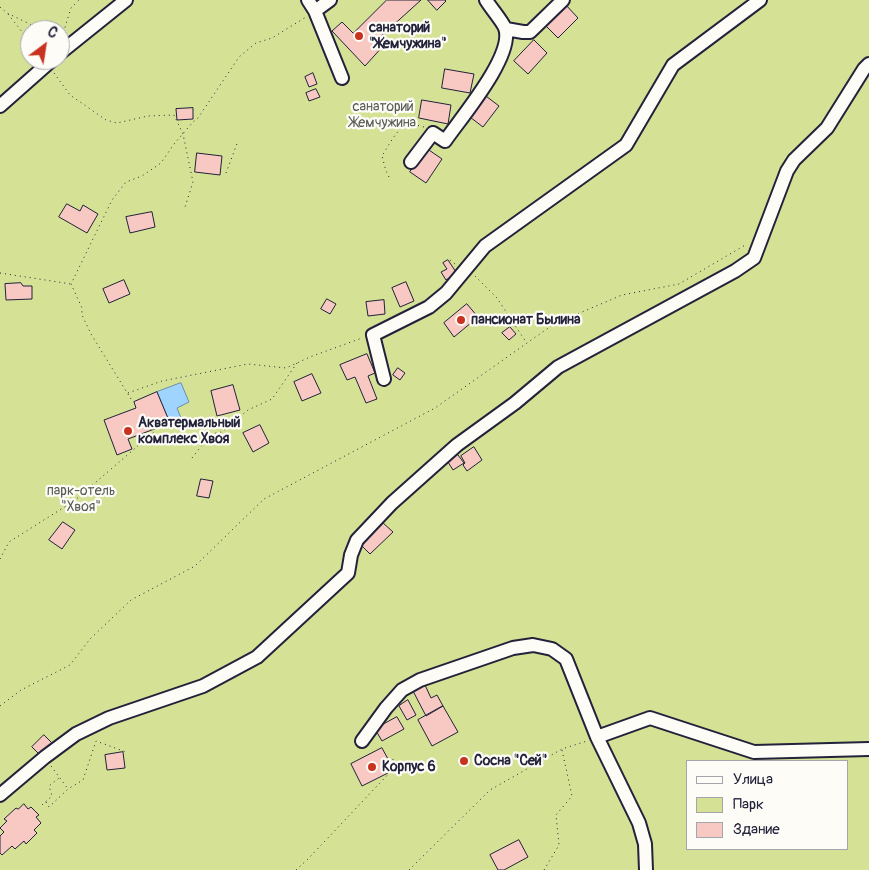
<!DOCTYPE html>
<html>
<head>
<meta charset="utf-8">
<style>
	body { margin:0 }
	#map { position:relative; width:869px; height:870px; overflow:hidden; background:#fdfcf7; font-family:Pangolin,sans-serif }
	canvas { display:block }
	.legend { position:absolute; left:686px; top:760px; width:162px; height:90px; box-sizing:border-box; background:#fdfcf7; border:1px solid #a5a5ac; margin:0; padding:6px 9px; list-style:none; font-size:15px; color:#22223b }
	.legend li { display:flex; align-items:center; gap:10px; height:25px }
	.legend b { width:25px; border:1px solid #a5a5ac }
	.north { position:absolute; left:20px; top:20px; width:50px; height:50px; box-sizing:border-box; background:#fdfcf7; border:1px solid #a5a5ac; border-radius:50%; rotate:31deg; font-size:14px; font-weight:700; line-height:20px; text-align:center; color:#22223b }
	.north::after { content:''; display:block; margin:auto; width:18px; height:22px; background:#c8321e; clip-path:polygon(50% 0,100% 100%,50% 72%,0 100%) }
</style>
</head>
<body>
<div id="map">
<canvas width="869" height="870"></canvas>
<ul class="legend">
<li><b style="height:6px;background:#fdfcf7"></b>Улица</li>
<li><b style="height:14px;background:#d5e295"></b>Парк</li>
<li><b style="height:14px;background:#f8c8c2"></b>Здание</li>
</ul>
<div class="north">С</div>
</div>
<script>
const c = document.querySelector('canvas').getContext('2d');
c.lineJoin = 'round';
function fillPath(path, color) {
  c.fillStyle = color;
  c.fill(path, 'evenodd');
}
function strokePath(path, color, width, dash) {
  c.strokeStyle = color;
  c.lineWidth = width;
  c.lineCap = dash ? 'butt' : 'round';
  c.setLineDash(dash || []);
  c.stroke(path);
}
function label(font, color, halo, rows, align = 'center') {
  c.font = font + ' Pangolin,sans-serif';
  c.lineWidth = 4.5;
  c.setLineDash([]);
  c.textBaseline = 'middle';
  c.strokeStyle = halo;
  c.fillStyle = color;
  for (const [text, x, y, turn = 0] of rows) {
    c.save();
    c.translate(x, y);
    c.rotate((+turn || 0) * Math.PI / 180);
    c.textAlign = isNaN(turn) ? turn : align;
    if (halo) c.strokeText(text, 0, 0);
    c.fillText(text, 0, 0);
    c.restore();
  }
}
fillPath(new Path2D(`
	M0,0H869V870H0ZM30,30H60V60H30ZM688,761H848V849H688Z`), '#d5e295');
const water = new Path2D(`
	M181,383L189,402L177,408L181,418L170,423L157,392Z`);
fillPath(water, '#9ed4fd');
strokePath(water, '#6c8daf', 1);
const building = new Path2D(`
	M387,0H421L378,39L384,45L365,66L332,31L342,22L353,33Z
	M428,0H445L446,1L437,10Z
	M565,4L578,18L558,38L545,25Z
	M534,40L547,53L528,74L514,61Z
	M445,69L474,74L470,93L442,88Z
	M313,73L317,84L309,87L305,77Z
	M316,89L320,97L309,101L306,93Z
	M482,93L499,106L483,127L466,114Z
	M422,100L451,105L448,124L419,118Z
	M193,108V119L177,120L176,109Z
	M426,148L442,159L426,183L410,172Z
	M197,153L222,156L220,175L195,172Z
	M67,204L80,211L83,205L98,214L87,233L59,217Z
	M152,212L155,227L130,233L126,217Z
	M448,260L458,275L455,274L446,280L441,272L447,269L443,263Z
	M124,280L130,294L109,303L103,289Z
	M406,282L414,301L400,307L392,288Z
	M21,283L23,286H32V299L6,300L5,284Z
	M327,299L336,304L330,314L321,309Z
	M384,300L385,314L368,316L366,302Z
	M467,304L478,317L454,337L444,323Z
	M510,327L516,334L509,340L502,333Z
	M367,354L375,373L368,376L377,399L366,403L355,377L347,380L340,365Z
	M398,368L405,373L400,380L393,375Z
	M312,374L321,393L302,401L294,382Z
	M233,385L240,410L217,416L211,391Z
	M157,392L170,423L128,439L132,449L117,455L104,420L136,408L134,402Z
	M260,425L269,443L253,452L243,433Z
	M474,447L482,460L467,471L463,465L465,463L461,456Z
	M458,455L464,463L453,470L448,462Z
	M201,479L213,481L209,498L197,496Z
	M63,522L75,530L62,549L49,540Z
	M382,522L393,532L370,554L360,544Z
	M425,685L431,698L437,695L443,706L426,716L413,691Z
	M408,700L416,715L407,720L399,706Z
	M443,706L458,732L432,746L418,720Z
	M397,717L404,729L382,741L375,729Z
	M44,735L52,743L40,755L32,747Z
	M382,748L394,770L362,786L351,764Z
	M123,752L125,768L107,770L105,755Z
	M24,804L28,809L31,807L39,815L36,817L41,823L34,830L37,833L26,844L24,841L15,849L12,846L2,855L0,853V836L4,832L0,828L7,821L4,819L16,808L18,809Z
	M519,840L528,857L504,870H498L490,855Z`);
fillPath(building, '#f8c8c2');
strokePath(building, '#22223b', 1);
const minor = new Path2D(`
	M308,0L315,11L342,78
	M315,11L330,0
	M506,29L523,32H530L563,0
	M60,53L126,0
	M0,106L52,60
	M411,162L433,133L445,141C460,119 515,55 505,28C503,22 490,7 486,0
	M384,379L373,335L429,307L446,293L485,246L626,145L673,65L760,0
	M597,737L650,718L754,752L869,749
	M362,741L386,708L402,690L420,680L513,648L533,645L552,649L566,659L597,737L639,823L645,844L646,870
	M0,795L45,757L76,734L109,718L203,686L257,657L348,573L351,555L357,540L392,503L457,445L515,403L558,367L735,271L754,258L787,171L794,160L827,128L864,69L869,64`);
strokePath(minor, '#22223b', 16);
strokePath(new Path2D(`
	M0,7L7,13L42,30
	M8,14L30,42
	M62,37L71,8L79,0
	M54,73L70,95L106,120L117,123L148,116L174,115L183,134L193,182L185,207
	M226,173L238,141
	M389,177L386,171L382,156C389,145 396,130 408,123L424,127
	M450,260L455,264
	M0,273L71,284
	M475,276L497,298L526,342
	M128,393L162,381L248,364L286,368L310,357L362,338
	M131,399L91,334L82,315V308L71,284L112,200L126,182L142,176L161,163L174,144L193,122L198,118L239,57L256,43L272,38L306,17
	M192,458L211,434L222,432L248,410L272,399L297,363
	M0,559L9,542L74,501L154,432
	M0,706L21,690L70,665L90,639L131,600L195,566L264,499L435,408L554,324L622,295L679,284L747,244
	M51,766L68,789
	M46,802L49,807L68,789L83,780L96,741L126,752
	M42,805L52,796L49,786L59,778
	M296,870L308,859L395,767L392,756
	M409,870L490,790L562,749L587,741
	M544,870L559,845L556,815L572,796L562,750`), '#22223b', 1, [1, 4]);
strokePath(minor, '#fdfcf7', 12);
for (const [x, y, r, color] of [
	[359,36,5,"#c8321e"],
	[461,320,5,"#c8321e"],
	[128,431,5,"#c8321e"],
	[464,761,5,"#c8321e"],
	[372,767,5,"#c8321e"]
]) {
  const dot = new Path2D();
  dot.arc(x, y, r, 0, 2 * Math.PI);
  c.fillStyle = color;
  c.fill(dot);
  strokePath(dot, '#fdfcf7', 2);
}
label('bold 14px', '#22223b', '#fdfcf7', [
	["санаторий",369,28],
	["\"Жемчужина\"",369,44],
	["пансионат Былина",471,320],
	["Акватермальный",138,423],
	["комплекс Хвоя",138,439],
	["Сосна \"Сей\"",474,761],
	["Корпус 6",382,767]
], 'left');
label('14px', '#585c56', '#fdfcf7', [
	["санаторий",383,107],
	["Жемчужина",383,123],
	["парк-отель",81,491],
	["\"Хвоя\"",81,507]
]);
</script>
</body>
</html>
